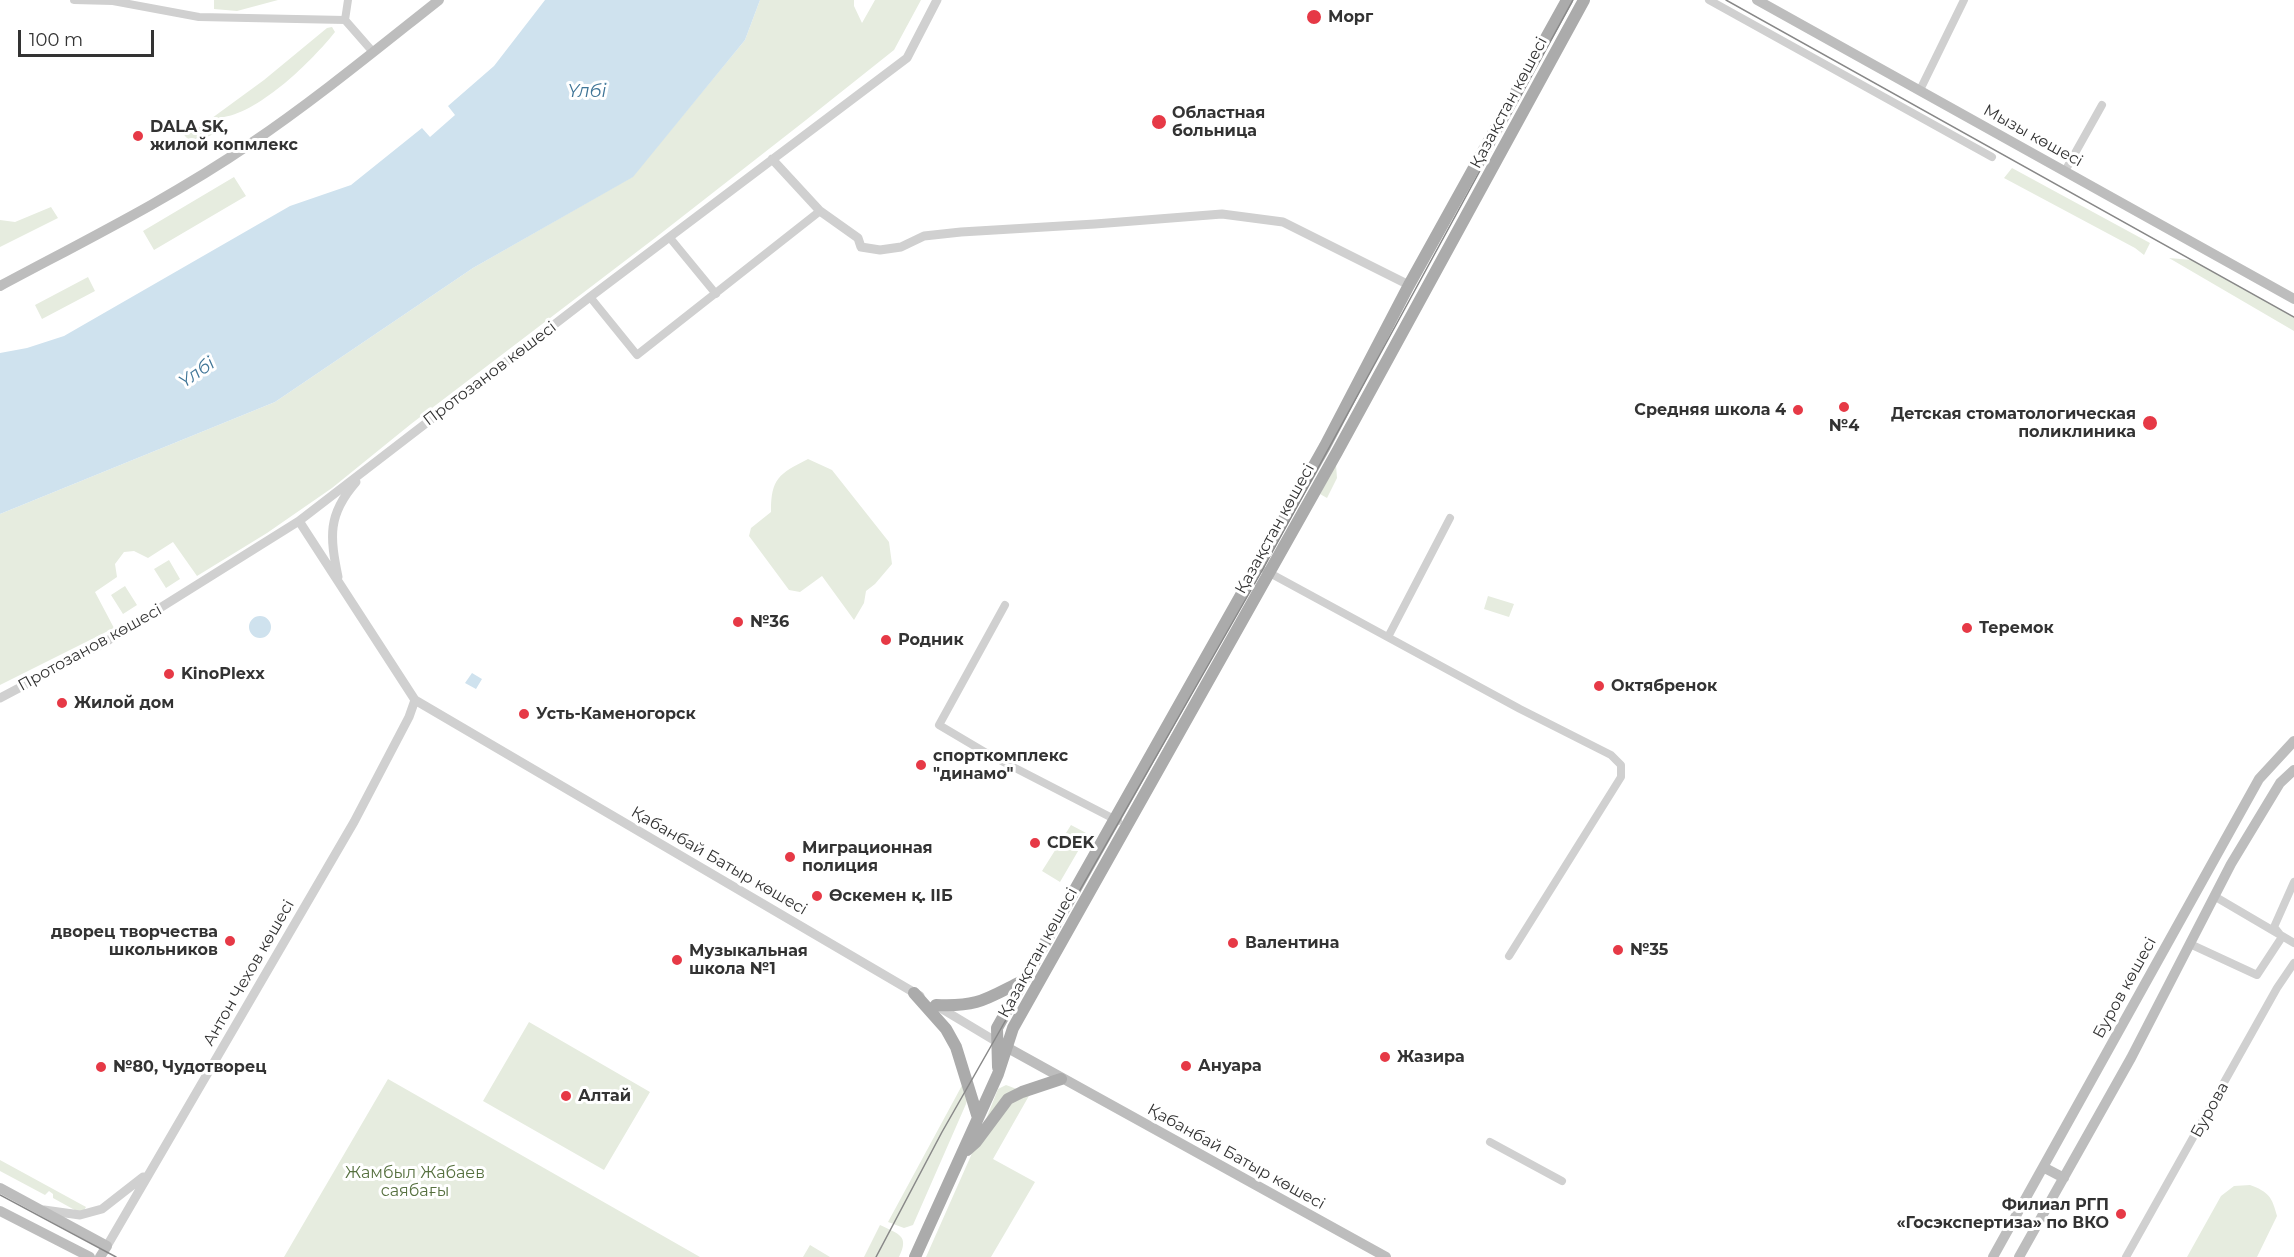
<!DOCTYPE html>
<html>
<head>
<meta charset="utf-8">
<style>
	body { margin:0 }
	#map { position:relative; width:2294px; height:1257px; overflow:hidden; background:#fff; font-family:Montserrat,sans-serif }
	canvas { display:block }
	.scale { position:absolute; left:18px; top:30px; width:136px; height:27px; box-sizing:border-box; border:3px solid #333; border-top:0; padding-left:8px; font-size:18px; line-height:21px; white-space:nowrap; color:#333; -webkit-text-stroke:4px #fff; paint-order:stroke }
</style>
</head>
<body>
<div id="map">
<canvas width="2294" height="1257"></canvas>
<div class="scale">100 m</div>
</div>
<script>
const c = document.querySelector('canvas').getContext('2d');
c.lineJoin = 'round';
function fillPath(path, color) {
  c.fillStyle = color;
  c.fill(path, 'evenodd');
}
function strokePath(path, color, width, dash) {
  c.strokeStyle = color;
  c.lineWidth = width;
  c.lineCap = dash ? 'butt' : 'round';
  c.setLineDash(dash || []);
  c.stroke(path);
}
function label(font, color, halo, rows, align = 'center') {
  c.font = font + ' Montserrat,sans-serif';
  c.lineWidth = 6;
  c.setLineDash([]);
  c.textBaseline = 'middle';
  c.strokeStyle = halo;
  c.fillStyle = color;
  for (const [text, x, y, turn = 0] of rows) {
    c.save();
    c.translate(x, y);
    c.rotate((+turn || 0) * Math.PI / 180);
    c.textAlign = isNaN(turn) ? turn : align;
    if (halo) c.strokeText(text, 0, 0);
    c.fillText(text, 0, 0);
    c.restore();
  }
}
fillPath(new Path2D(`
	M214,0H278L237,11L214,9Z
	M760,0H854V6L862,23L875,0H921L894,50L806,120L655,238L411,424L332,488L267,533L197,576L173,542L148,558L134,551L124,552L115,564L117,577L95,592L114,628L0,685V514L275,402L473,268L632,177L745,40Z
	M332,27L335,32C312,61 261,111 224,117L222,129C210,136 188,150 182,130L197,129L264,80L327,28Z
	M2012,168L2150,243L2144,255L2135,248L2004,178Z
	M234,177L246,196L154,250L143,231Z
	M51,207L58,218L0,247V220L15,222Z
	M2169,258L2192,260L2294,317V331Z
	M88,277L95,291L42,319L35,305Z
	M808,459L832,470L889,542L892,564L875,584L866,591L864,603L854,620L822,576L800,592L789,590L749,536L751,528L771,512C771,478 779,474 808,459Z
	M1336,465L1337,478L1327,498L1320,494Z
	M169,560L180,579L166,588L154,569Z
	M125,586L137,605L123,614L111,595Z
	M1488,596L1514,604L1509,617L1484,609Z
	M1071,825L1088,834L1060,882L1042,871Z
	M529,1022L650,1092L604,1170L483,1101Z
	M966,1078L969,1093L966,1104L913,1225L904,1228L888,1222Z
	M388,1079L700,1257H284Z
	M1006,1085L1030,1094L993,1159L1035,1182L991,1257H926L977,1142L998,1089Z
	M0,1160L86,1207L82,1214L53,1198V1194L49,1191L45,1195L0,1171Z
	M2250,1185C2269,1192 2272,1197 2277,1216L2257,1257H2187L2221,1196L2234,1186Z
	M880,1225C898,1234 910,1235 899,1257H864Z
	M810,1245L830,1257H803Z`), '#e6ecdf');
fillPath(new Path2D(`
	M545,0H760L745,40L633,177L473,268L275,402L0,514V353L27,348L64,336L290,206L351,185L422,128L430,137L455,115L448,106L494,66Z
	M249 627a11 11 0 1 1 22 0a11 11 0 1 1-22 0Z
	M472,673L482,679L476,689L465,683Z`), '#cfe2ee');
strokePath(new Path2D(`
	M74,0L113,1L199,17L345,20L373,52
	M1709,0L1992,157
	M345,20L348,0
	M1920,90L1964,0
	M2065,171L2102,105
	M670,238L716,294
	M590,297L637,355L820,211
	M1266,571L1520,709L1611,755L1621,765V777L1509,956
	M1005,605L939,725L988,754L1118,821
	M1388,637L1450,518
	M2214,896L2294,943
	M2190,944L2257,975L2282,937L2274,927L2294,882
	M1490,1142L1562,1181
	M2126,1257L2277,988L2294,963`), '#d0d0d0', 8);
strokePath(new Path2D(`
	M772,159L820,211L858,238L861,247L880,250L901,247L924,236L961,232L1095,224L1222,214L1283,222L1409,285
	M299,521L415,700L920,996
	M338,577C330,537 327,515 356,482
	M0,698L104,643L299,521L590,297L907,58L937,0
	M937,1006L1002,1045
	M44,1210L80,1215L102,1209L143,1177
	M107,1246L354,822L409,717L415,700`), '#d0d0d0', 9);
strokePath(new Path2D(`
	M1757,0L2294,299
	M0,286C84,241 171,198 250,144C315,100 377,49 439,0
	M1008,1048L1386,1257
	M2043,1167L2064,1178
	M0,1188L107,1246L100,1257
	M0,1211L90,1257
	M1993,1257L2259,779L2294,741
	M2019,1257L2131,1058L2231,864L2280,783L2294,770`), '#bdbdbd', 10);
strokePath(new Path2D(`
	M914,993L946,1029L956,1047L978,1118
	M936,1005C978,1007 986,999 1022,981
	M998,1067L997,1028L1325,446L1409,285L1567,0
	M967,1150L976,1142L1008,1099L1022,1092L1061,1079
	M915,1257L998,1074L1013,1028L1337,452L1584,0`), '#ababab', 12);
strokePath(new Path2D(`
	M1726,0L2294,317
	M0,1195L116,1257
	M876,1257L942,1132L1263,569L1573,0`), '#888', 1.5);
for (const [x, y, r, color] of [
	[1314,17,8,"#e63946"],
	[1159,122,8,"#e63946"],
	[138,136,6,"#e63946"],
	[1844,407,6,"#e63946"],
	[1798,410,6,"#e63946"],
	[2150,423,8,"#e63946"],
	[738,622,6,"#e63946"],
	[1967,628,6,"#e63946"],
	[886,640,6,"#e63946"],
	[169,674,6,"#e63946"],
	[1599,686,6,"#e63946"],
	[62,703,6,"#e63946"],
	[524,714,6,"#e63946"],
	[921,765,6,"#e63946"],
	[1035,843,6,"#e63946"],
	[790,857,6,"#e63946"],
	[817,896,6,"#e63946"],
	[230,941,6,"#e63946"],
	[1233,943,6,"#e63946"],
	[1618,950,6,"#e63946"],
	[677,960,6,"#e63946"],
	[1385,1057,6,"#e63946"],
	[1186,1066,6,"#e63946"],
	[101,1067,6,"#e63946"],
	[566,1096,6,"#e63946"],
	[2121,1214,6,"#e63946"]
]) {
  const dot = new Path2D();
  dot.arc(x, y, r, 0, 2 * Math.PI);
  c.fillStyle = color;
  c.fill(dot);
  strokePath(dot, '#fff', 2);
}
label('bold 16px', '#333', '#fff', [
	["Морг",1328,17],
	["Областная",1172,113],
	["больница",1172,131],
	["DALA SK,",150,127],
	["жилой копмлекс",150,145],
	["Средняя школа 4",1786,410,"right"],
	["Детская стоматологическая",2136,414,"right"],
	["поликлиника",2136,432,"right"],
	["№4",1844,426,"center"],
	["№36",750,622],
	["Теремок",1979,628],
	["Родник",898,640],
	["KinoPlexx",181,674],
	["Октябренок",1611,686],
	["Жилой дом",74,703],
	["Усть-Каменогорск",536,714],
	["спорткомплекс",933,756],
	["\"динамо\"",933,774],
	["CDEK",1047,843],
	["Миграционная",802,848],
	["полиция",802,866],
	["Өскемен қ. ІІБ",829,896],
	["дворец творчества",218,932,"right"],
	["школьников",218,950,"right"],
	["Валентина",1245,943],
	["№35",1630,950],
	["Музыкальная",689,951],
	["школа №1",689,969],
	["Жазира",1397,1057],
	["Ануара",1198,1066],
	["№80, Чудотворец",113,1067],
	["Алтай",578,1096],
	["Филиал РГП",2109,1205,"right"],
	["«Госэкспертиза» по ВКО",2109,1223,"right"]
], 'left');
label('16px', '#333', '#fff', [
	["Қазақстан көшесі",1509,103,-62],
	["Мызы көшесі",2033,136,29],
	["Протозанов көшесі",490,374,-37],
	["Қазақстан көшесі",1275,529,-61],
	["Протозанов көшесі",90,648,-29],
	["Қабанбай Батыр көшесі",719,861,30],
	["Қазақстан көшесі",1038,953,-61],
	["Антон Чехов көшесі",249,973,-60],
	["Буров көшесі",2125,988,-61],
	["Бурова",2210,1110,-61],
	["Қабанбай Батыр көшесі",1236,1157,29]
]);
label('16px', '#56703f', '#fff', [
	["Жамбыл Жабаев",415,1173],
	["саябағы",415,1191]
]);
label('italic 18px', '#3f7597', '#fff', [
	["Үлбі",587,92],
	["Үлбі",197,373,-35]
]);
</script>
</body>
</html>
